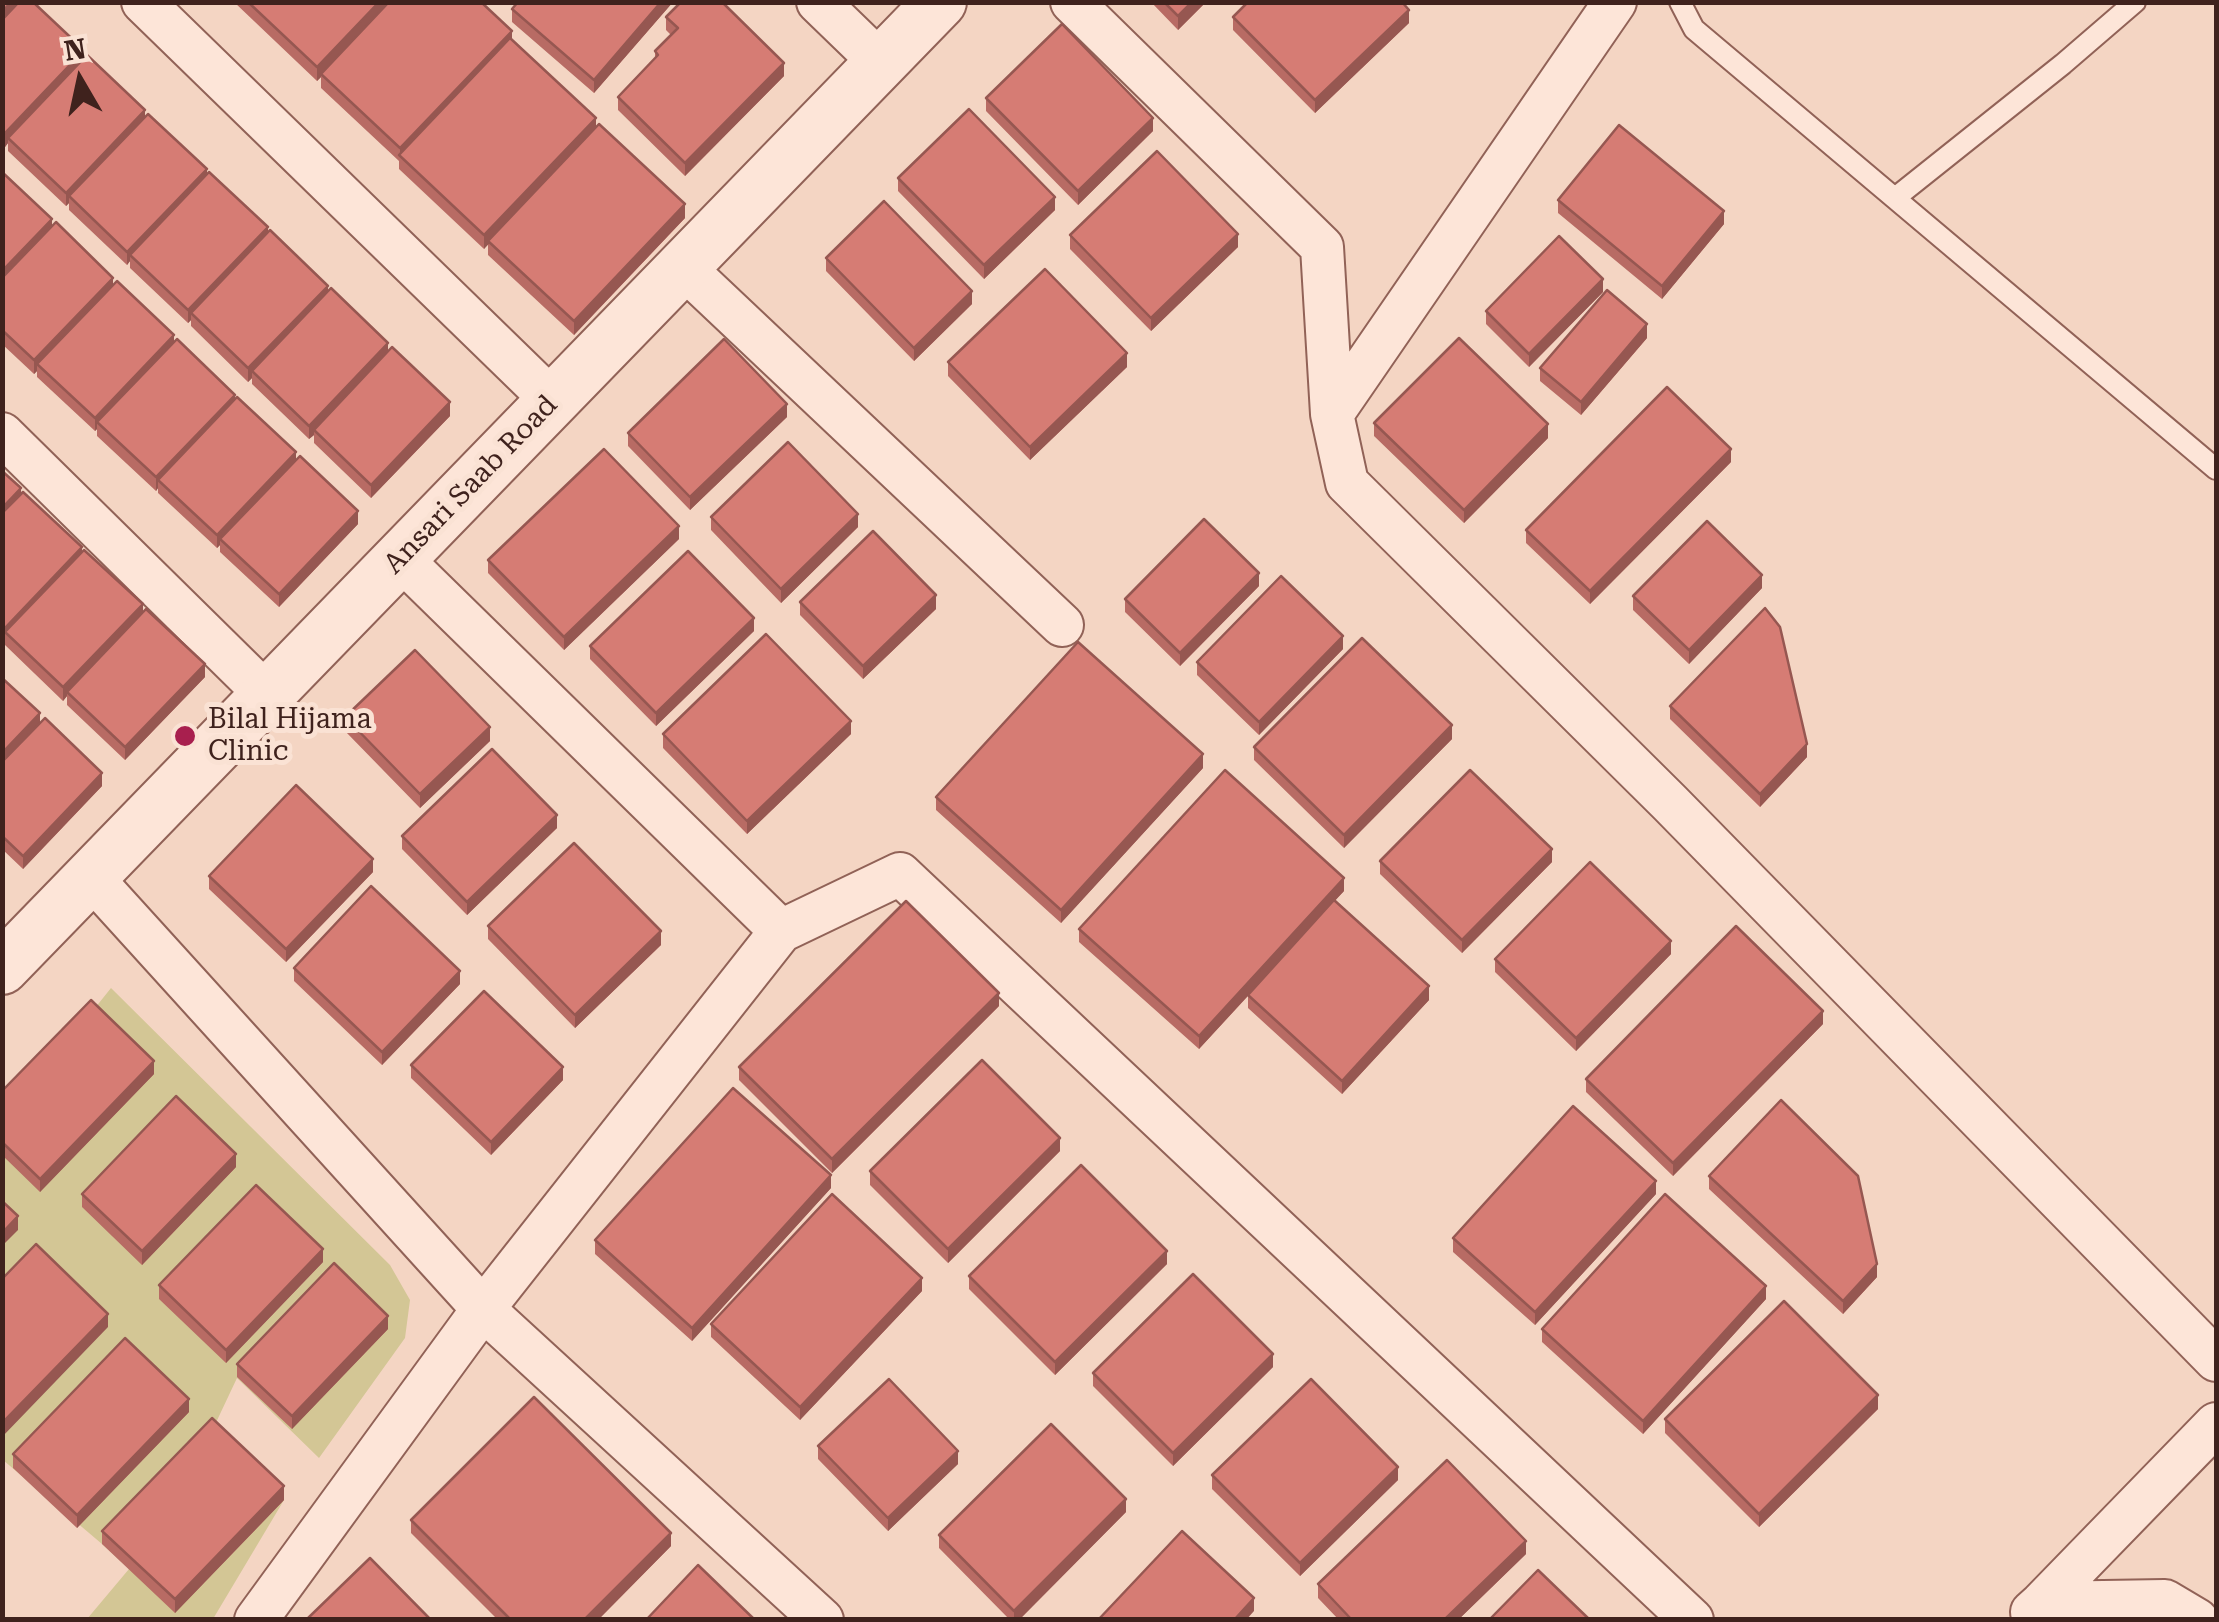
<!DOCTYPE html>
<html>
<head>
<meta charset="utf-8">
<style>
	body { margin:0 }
	#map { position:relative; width:2219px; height:1622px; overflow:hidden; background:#f4d5c3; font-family:"Roboto Serif",serif }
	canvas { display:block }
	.frame { position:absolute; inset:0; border:5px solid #3f221d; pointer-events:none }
	.north { position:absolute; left:30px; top:30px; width:100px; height:100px; -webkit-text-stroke:8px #fae2d4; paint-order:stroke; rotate:351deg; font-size:28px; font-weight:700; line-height:40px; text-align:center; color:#3f221d }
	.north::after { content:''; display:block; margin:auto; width:35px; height:45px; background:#3f221d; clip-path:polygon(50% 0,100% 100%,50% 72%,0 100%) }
</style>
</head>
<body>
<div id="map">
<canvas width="2219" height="1622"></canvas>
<div class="frame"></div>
<div class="north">N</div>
</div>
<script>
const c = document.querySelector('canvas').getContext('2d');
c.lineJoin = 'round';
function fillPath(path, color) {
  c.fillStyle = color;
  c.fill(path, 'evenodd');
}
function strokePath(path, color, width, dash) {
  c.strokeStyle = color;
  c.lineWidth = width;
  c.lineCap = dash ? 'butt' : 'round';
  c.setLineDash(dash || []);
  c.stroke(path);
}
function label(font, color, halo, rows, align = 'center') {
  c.font = font + ' "Roboto Serif",serif';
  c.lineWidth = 10;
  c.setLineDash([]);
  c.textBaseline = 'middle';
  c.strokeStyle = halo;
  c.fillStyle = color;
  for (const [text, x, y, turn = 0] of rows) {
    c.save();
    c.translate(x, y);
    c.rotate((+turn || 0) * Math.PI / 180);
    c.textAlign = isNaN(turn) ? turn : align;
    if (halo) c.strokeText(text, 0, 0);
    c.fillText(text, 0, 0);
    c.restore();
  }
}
fillPath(new Path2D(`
	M111,988L390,1265L410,1300L405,1338L319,1458L237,1378L212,1431L284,1500L213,1619H87L129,1569L102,1544L3,1460V1097L91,1013Z`), '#d3c695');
const service = new Path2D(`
	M1680,2L1694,29L2216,469
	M1895,198L2063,64L2135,2`);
const minor = new Path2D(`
	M143,2L553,401
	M818,2L881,63
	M1072,2L1322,247L1332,414L1347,483L1670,803L2216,1360
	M683,267L1062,625
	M1332,414L1615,2
	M2,434L267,695
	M400,558L781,931L900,874L1692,1620
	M90,876L483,1309L822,1620
	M2042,1603L2216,1424
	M2032,1612L2042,1603L2165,1601L2197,1620
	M256,1620L483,1309L781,931`);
const tertiary = new Path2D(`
	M2,968L940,2`);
strokePath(service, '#916257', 24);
strokePath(minor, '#916257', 46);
strokePath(tertiary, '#916257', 56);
strokePath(service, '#fde5d8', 20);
strokePath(minor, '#fde5d8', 42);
strokePath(tertiary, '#fde5d8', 52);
fillPath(new Path2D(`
	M2,2L84,58L328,291L450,416L371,498L314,443V435L309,439L252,384V378L248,382L191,326V320L188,323L130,268V261L127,265L69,210V203L66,206L8,151V143L5,147L2,145Z
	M234,2H481L512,40L596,128L685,218L574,335L488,255V244L484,249L399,169V161L321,88V77L317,81Z
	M673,2L594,93L512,22V9Z
	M1151,2H1206L1178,30Z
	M666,17L784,76L685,176L618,110V97L655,59V51L671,35L666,30Z
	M1233,17L1409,23L1315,113L1233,30Z
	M986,98L1153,131L1078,205L986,111Z
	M2,172L52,226L235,400L358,524L279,607L220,552V545L217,548L158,493V488L156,491L97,436V429L95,431L37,377V371L34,374L2,344Z
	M898,178L1055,210L984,279L898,191Z
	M1558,200L1724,224L1662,299L1558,213Z
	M1070,235L1238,247L1151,331L1070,249Z
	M826,258L972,304L914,361L826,271Z
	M1603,292L1529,367L1486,324V311Z
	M1647,338L1581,415L1540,381V368Z
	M948,362L1127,367L1030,460L948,376Z
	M787,417L690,510L628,446V433Z
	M1374,423L1548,438L1464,523L1374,436Z
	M1731,462L1590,604L1526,543V530Z
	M2,471L21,494L143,613L205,677L125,760L67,705V696L63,701L5,645V640L3,643Z
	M711,517L858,527L781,603L711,530Z
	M679,539L564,650L488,573V560Z
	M1259,586L1180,666L1125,612V599Z
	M1762,588L1689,664L1633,610V596Z
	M800,602L936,609L863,679L800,615Z
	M754,631L656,726L590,659V646Z
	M1343,649L1259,735L1197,675V662Z
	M2,678L40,722L102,786L23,869L2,849Z
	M1670,706L1807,757L1760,807L1670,719Z
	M345,717L490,741L420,808L345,731Z
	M663,734H851L747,834L663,748Z
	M1452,739L1344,848L1254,760V747Z
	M1203,768L1061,923L936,810V797Z
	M557,828L467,915L402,849V836Z
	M1380,861L1552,862L1462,953L1380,874Z
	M373,872L286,962L209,889V876Z
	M1344,891L1334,901L1429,1000L1342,1094L1248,1008V996L1199,1049L1079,942V929Z
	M488,926L661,945L575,1028L488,939Z
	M1671,954L1576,1051L1495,972V959Z
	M294,968L460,984L382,1065L294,981Z
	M999,1006L832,1173L739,1080V1067Z
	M1823,1024L1673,1176L1586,1092V1079Z
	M411,1065L563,1080L491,1155L411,1078Z
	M154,1074L40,1192L2,1155V1091Z
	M1060,1151L948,1263L870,1185V1171Z
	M236,1167L142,1265L82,1207V1194Z
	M1709,1176L1877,1277L1843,1314L1709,1189Z
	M831,1188L692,1341L595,1254V1240Z
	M1656,1194L1535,1325L1453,1252V1238Z
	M323,1262L226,1363L159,1299V1285Z
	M1167,1264L1055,1375L969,1289V1276Z
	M922,1291L800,1420L711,1337V1324Z
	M1766,1299L1643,1434L1542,1342V1329Z
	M388,1329L292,1429L237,1377V1364Z
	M1273,1367L1173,1466L1093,1386V1373Z
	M1878,1409L1759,1527L1665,1433V1419Z
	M189,1412L77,1528L13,1468V1454Z
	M818,1446L958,1464L888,1531L818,1459Z
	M1212,1475L1398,1480L1300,1576L1212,1489Z
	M284,1500L175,1613L102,1544V1531Z
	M1126,1512L1019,1620H1010L939,1548V1535Z
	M411,1520L671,1546L598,1620H498L411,1533Z
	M1526,1554L1458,1620H1339L1318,1598V1584Z`), '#b86b64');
fillPath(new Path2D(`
	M11,2H22L2,25V12Z
	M379,2H391L321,74V77L317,81V67Z
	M661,2H673L594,93V80Z
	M1192,2H1206L1178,30V16Z
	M1409,10V23L1315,113V100Z
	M512,31V45L400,156V148Z
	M84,50V64L8,138V143L5,147V133Z
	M784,63V76L685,176V163Z
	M145,110V124L69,196V203L66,206V193Z
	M596,118V131L484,249V235Z
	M1153,118V131L1078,205V191Z
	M207,169V182L130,255V261L127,265V252Z
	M1055,197V210L984,279V265Z
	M685,204V218L574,335V321Z
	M1724,211V224L1662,299V286Z
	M52,219V232L2,284V271Z
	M268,227V240L191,313V320L188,323V310Z
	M1238,234V247L1151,331V318Z
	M113,278V291L37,364V371L34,374V360Z
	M1603,279V292L1529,367V354Z
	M328,286V299L252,371V378L248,382V368Z
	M972,291V304L914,361V348Z
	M1647,324V338L1581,415V402Z
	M174,335V349L97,422V429L95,431V418Z
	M388,343V356L314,430V435L309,439V426Z
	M1127,353V367L1030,460V447Z
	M235,395V408L158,480V488L156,491V477Z
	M450,402V416L371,498V485Z
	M787,404V417L690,510V497Z
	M1548,424V438L1464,523V510Z
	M1731,449V462L1590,604V591Z
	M296,452V465L220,539V545L217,548V535Z
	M21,488V501L2,521V508Z
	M358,511V524L279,607V594Z
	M858,514V527L781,603V589Z
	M679,526V539L564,650V637Z
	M82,547V560L5,632V640L3,643V630Z
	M1259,573V586L1180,666V653Z
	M1762,575V588L1689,664V650Z
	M936,595V609L863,679V666Z
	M143,604V618L67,692V696L63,701V687Z
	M754,618V631L656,726V713Z
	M1343,636V649L1259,735V722Z
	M205,664V677L125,760V747Z
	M40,713V727L2,766V753Z
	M851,721V734L747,834V821Z
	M1452,725V739L1344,848V835Z
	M490,727V741L420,808V794Z
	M1807,744V757L1760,807V794Z
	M1203,754V768L1061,923V910Z
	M102,773V786L23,869V856Z
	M557,815V828L467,915V902Z
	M1552,849V862L1462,953V940Z
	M373,859V872L286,962V949Z
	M1344,878V891L1199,1049V1036Z
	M661,931V945L575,1028V1015Z
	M1671,941V954L1576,1051V1038Z
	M460,971V984L382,1065V1052Z
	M1429,986V1000L1342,1094V1081Z
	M999,993V1006L832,1173V1159Z
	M1823,1011V1024L1673,1176V1163Z
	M154,1061V1074L40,1192V1179Z
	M563,1067V1080L491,1155V1142Z
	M1060,1138V1151L948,1263V1249Z
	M236,1154V1167L142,1265V1251Z
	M831,1175V1188L692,1341V1328Z
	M1656,1181V1194L1535,1325V1312Z
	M18,1216V1230L2,1246V1233Z
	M323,1249V1262L226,1363V1350Z
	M1167,1251V1264L1055,1375V1362Z
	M1877,1264V1277L1843,1314V1301Z
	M922,1278V1291L800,1420V1407Z
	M1766,1286V1299L1643,1434V1421Z
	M108,1314V1327L2,1437V1423Z
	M388,1316V1329L292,1429V1416Z
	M1273,1354V1367L1173,1466V1453Z
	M1878,1395V1409L1759,1527V1514Z
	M189,1399V1412L77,1528V1515Z
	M958,1451V1464L888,1531V1518Z
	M1398,1467V1480L1300,1576V1563Z
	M284,1486V1500L175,1613V1599Z
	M1126,1499V1512L1019,1620H1014V1611Z
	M671,1533V1546L598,1620H584Z
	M1526,1541V1554L1458,1620H1444Z
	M1254,1598V1611L1246,1620H1234Z`), '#965751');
const building = new Path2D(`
	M2,2H11L2,12Z
	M19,2H33L84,50L5,133L2,131V20Z
	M248,2H379L317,67Z
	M389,2H481L512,31L400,148L321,74Z
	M518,2H661L594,80L512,9Z
	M681,2H722L784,63L685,163L618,97L658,55L655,51L678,28L666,17Z
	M1164,2H1192L1178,16Z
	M1248,2H1402L1409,10L1315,100L1233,17Z
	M1062,24L1153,118L1078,191L986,98Z
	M510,38L596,118L484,235L399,155Z
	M87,55L145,110L66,193L8,138Z
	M969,109L1055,197L984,265L898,178Z
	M148,114L207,169L127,252L69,196Z
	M599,124L685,204L574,321L488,241Z
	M1619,125L1724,211L1662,286L1558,200Z
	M1157,151L1238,234L1151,318L1070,235Z
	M2,172L52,219L2,271Z
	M209,172L268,227L188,310L130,255Z
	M884,201L972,291L914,348L826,258Z
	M56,222L113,278L34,360L2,330V278Z
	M270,230L328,286L248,368L191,313Z
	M1559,236L1603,279L1529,354L1486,311Z
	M1045,269L1127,353L1030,447L948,362Z
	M117,281L174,335L95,418L37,364Z
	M331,288L388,343L309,426L252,371Z
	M1607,290L1647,324L1581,402L1540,368Z
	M1459,338L1548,424L1464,510L1374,423Z
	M177,339L235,395L156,477L97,422Z
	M724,339L787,404L690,497L628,433Z
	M392,347L450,402L371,485L314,430Z
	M1667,387L1731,449L1590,591L1526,530Z
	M237,397L296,452L217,535L158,480Z
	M788,442L858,514L781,589L711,517Z
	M604,449L679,526L564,637L488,560Z
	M300,456L358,511L279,594L220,539Z
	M2,471L21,488L2,508Z
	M23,492L82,547L3,630L2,513Z
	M1204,519L1259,573L1180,653L1125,599Z
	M1707,521L1762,575L1689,650L1633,596Z
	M873,531L936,595L863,666L800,602Z
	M84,550L143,604L63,687L5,632Z
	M688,551L754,618L656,713L590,646Z
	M1281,576L1343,636L1259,722L1197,662Z
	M1765,608L1780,627L1807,744L1760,794L1670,706Z
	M146,609L205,664L125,747L67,692Z
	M766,634L851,721L747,821L663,734Z
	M1362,638L1452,725L1344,835L1254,747Z
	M1078,642L1203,754L1061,910L936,797Z
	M415,650L490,727L420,794L345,717Z
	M2,678L40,713L2,753Z
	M45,718L102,773L23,856L2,836V762Z
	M492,749L557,815L467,902L402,836Z
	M1225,770L1344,878L1199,1036L1079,929Z
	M1470,770L1552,849L1462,940L1380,861Z
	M296,785L373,859L286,949L209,876Z
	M574,843L661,931L575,1015L488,926Z
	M1590,862L1671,941L1576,1038L1495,959Z
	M371,886L460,971L382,1052L294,968Z
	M1334,900L1429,986L1342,1081L1248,995Z
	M906,901L999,993L832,1159L739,1067Z
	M1736,926L1823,1011L1673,1163L1586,1079Z
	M484,991L563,1067L491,1142L411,1065Z
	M91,1000L154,1061L40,1179L2,1142V1091Z
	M982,1060L1060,1138L948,1249L870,1171Z
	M733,1088L831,1175L692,1328L595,1240Z
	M176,1096L236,1154L142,1251L82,1194Z
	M1781,1100L1858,1176L1877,1264L1843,1301L1709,1176Z
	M1573,1106L1656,1181L1535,1312L1453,1238Z
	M1081,1165L1167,1251L1055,1362L969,1276Z
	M256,1185L323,1249L226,1350L159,1285Z
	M832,1194L922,1278L800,1407L711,1324Z
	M1665,1194L1766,1286L1643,1421L1542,1329Z
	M2,1201L18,1216L2,1233Z
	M36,1244L108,1314L2,1423V1279Z
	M334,1263L388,1316L292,1416L237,1364Z
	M1193,1274L1273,1354L1173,1453L1093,1373Z
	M1784,1301L1878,1395L1759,1514L1665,1419Z
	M125,1338L189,1399L77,1515L13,1454Z
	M889,1379L958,1451L888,1518L818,1446Z
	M1311,1379L1398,1467L1300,1563L1212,1475Z
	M534,1397L671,1533L584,1620H511L411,1520Z
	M212,1418L284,1486L175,1599L102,1531Z
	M1051,1424L1126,1499L1014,1611L939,1535Z
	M1447,1460L1526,1541L1444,1620H1352L1318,1584Z
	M1182,1531L1254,1598L1234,1620H1098Z
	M370,1558L431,1620H306Z
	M698,1565L755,1620H646Z
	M1538,1570L1590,1620H1489Z`);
fillPath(building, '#d67c74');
strokePath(building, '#965751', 2.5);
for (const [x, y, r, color] of [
	[185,736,12,"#a81f4e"]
]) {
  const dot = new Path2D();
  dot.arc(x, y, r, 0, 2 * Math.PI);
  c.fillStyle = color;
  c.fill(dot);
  strokePath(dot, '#fae2d4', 4);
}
label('28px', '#3f221d', '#fae2d4', [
	["Ansari Saab Road",471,485,-46]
]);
label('28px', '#3f221d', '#fae2d4', [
	["Bilal Hijama",208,720],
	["Clinic",208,752]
], 'left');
</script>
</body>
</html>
